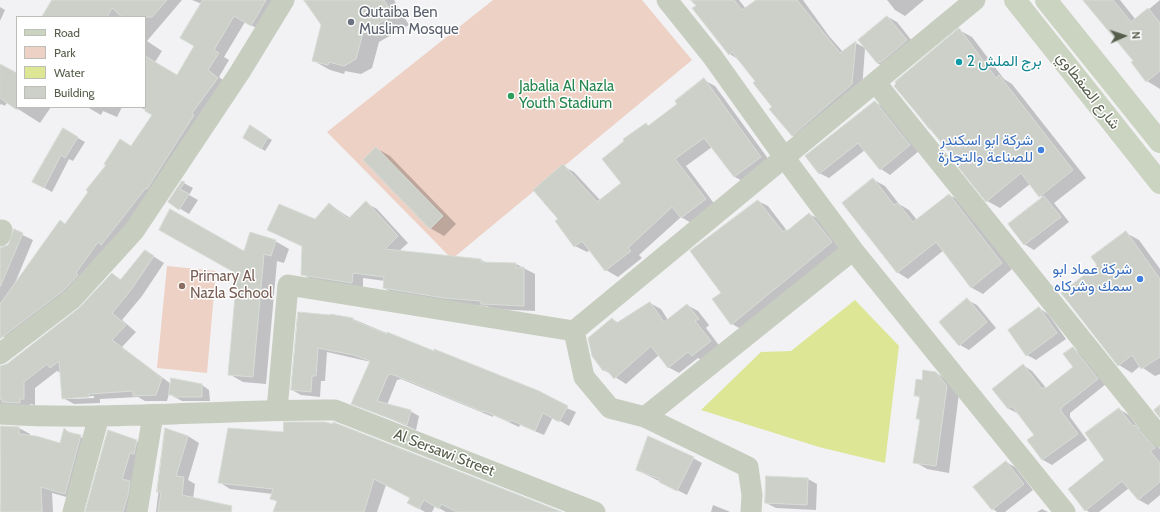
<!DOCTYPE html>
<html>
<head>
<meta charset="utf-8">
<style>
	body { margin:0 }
	#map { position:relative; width:1160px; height:512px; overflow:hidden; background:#f2f2f4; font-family:Cabin,sans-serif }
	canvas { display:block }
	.legend { position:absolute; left:16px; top:16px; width:130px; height:92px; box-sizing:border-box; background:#fff; border:1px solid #bbbfb7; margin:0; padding:5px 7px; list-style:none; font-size:12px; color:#565e4b }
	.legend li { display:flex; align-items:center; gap:8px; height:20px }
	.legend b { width:20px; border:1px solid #bbbfb7 }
	.north { position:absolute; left:1104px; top:16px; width:40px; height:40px; -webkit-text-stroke:3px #fff; paint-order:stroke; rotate:87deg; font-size:11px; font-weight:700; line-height:16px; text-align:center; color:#565e4b }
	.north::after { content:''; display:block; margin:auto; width:14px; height:18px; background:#565e4b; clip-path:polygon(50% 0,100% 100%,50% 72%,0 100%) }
</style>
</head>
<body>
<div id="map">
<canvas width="1160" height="512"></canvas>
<ul class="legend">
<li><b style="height:5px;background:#cbd3c1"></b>Road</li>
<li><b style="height:11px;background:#edd1c5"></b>Park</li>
<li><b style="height:11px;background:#dce695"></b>Water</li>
<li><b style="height:11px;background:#ccd0c9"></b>Building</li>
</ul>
<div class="north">N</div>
</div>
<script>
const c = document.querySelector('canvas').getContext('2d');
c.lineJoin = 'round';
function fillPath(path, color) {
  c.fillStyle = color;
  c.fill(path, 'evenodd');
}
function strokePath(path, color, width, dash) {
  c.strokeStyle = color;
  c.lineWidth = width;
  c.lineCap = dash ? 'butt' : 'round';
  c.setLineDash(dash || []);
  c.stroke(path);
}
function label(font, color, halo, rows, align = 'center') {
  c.font = font + ' Cabin,Vazirmatn,sans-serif';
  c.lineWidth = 3;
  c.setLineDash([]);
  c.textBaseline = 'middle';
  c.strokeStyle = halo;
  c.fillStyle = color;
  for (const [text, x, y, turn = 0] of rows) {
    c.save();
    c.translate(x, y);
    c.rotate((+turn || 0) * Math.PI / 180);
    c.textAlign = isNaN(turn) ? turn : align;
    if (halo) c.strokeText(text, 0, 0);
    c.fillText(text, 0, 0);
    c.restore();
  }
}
fillPath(new Path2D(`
	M493,0H642L692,60L452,259L327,132Z
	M167,266L216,271L207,373L157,368Z`), '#edd1c5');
fillPath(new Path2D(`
	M855,300L899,346L885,463L819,447L701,410L761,352L791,351Z`), '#dce695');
fillPath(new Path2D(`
	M57,0H182L147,41L162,51L155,62L177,76L195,46L202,4L192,0H274L262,31L245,22L224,57L229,60L219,77L228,84L75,296L14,342L0,335V248L9,245L14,231L33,240L15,283L131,148L153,114L140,107H145V17H70Z
	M307,0H394L409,25L379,42L372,68L361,74L345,71L344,74L330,70L314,61L323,24Z
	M693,0H739L746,9L757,0H803L829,36L843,52L856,43L865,48L862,90L802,140L792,135L756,82L739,60L730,54Z
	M887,0H924L905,16L895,10Z
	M1085,0H1120L1136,20L1160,0V89L1147,81L1132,62L1135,61Z
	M0,7L5,10L0,21Z
	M888,17L897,22L916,46L887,68L877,63L859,40Z
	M959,30L972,37L1004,79L1012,84L1086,178L1054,203L1069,222L1034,250L1024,244L1043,198L1030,184L1000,208L987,201L933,131L929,129L895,86Z
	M0,65L17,74V107H51L40,123L7,102L5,106L1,104L0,105Z
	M704,80L715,86L772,164L746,183L735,177L712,147L686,166L716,206L693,224L681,217L639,255L642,258L618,277L606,270L590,250L587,252L575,246L560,219L563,166L574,172L601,201L622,183L646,124L649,126L678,104Z
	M875,102L884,107L919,151L890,175L881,169L865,150L829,178L819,173Z
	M87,107H122L117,117L103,111L101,115Z
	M251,127L272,140L265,151L244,138Z
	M64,130L85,142L73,161L69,159L52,192L41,186Z
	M376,148L390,156L456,224L444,236L430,228Z
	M874,180L885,186L899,204L909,210L917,220L949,195L961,201L1012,269L983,294L972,288L944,250L908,279L897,272Z
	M182,182L193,188L189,195L198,200L189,214L169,202Z
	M758,201L768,206L788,232L809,214L819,219L841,247L741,329L732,324L722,293Z
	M366,203L377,209L408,243L399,251L481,260L487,263L516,264L535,274V311L493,309L487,306L456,304L394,294L384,288L385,281L363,278V289L312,280L302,274L303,247L268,230L316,221L329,204L350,218Z
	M1126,233L1139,240L1160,269V374L1155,376L1140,366L1132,373L1119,365L1098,266Z
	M275,241L289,249L284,263L277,261L266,384L243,382L229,374L245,252Z
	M145,251L164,263L142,296L122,320L136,332L122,347L171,384L202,385L209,390L210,401H182L169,394L167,401H145L138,397L100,399V403L74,404L63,398L61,373L57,371L35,388V405L30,404V408L0,407V367L8,364L80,309L112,274L122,280ZM94,396V398L72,399V397Z
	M967,300L977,305L996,328L969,350L960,345Z
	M650,303L661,309L668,320L687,305L698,311L709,325L706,328L721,348L703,361L698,358L679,373L668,367L659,355L626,384L604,370L612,319L619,323Z
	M1039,308L1048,314L1066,339L1036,360L1027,355Z
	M299,313L353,319L576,412L569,426L553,417L544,435L520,425L519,427L493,415V417L401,379L397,380L387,405L410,411L419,416L416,430L353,403L371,362L327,352L325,381H321L320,397L301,395L292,390Z
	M1073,348L1082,354L1106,384L1070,413V417L1087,440L1052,465L1043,460L1029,440L1036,435L1019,414L1009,409L993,389L1023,365L1032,371L1047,389L1074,367Z
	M936,373L948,380L959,393L949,473L927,469L915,462L921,421L917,418L920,398L915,395L923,381Z
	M1119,409L1129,415L1139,428L1144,431L1160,449V495L1148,505L1139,500L1129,488L1099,512H1089L1086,510L1106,460Z
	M0,427L19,428L30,434V436L61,444L65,430L92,442L77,500L52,493L53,512H0V505H2Z
	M166,429L188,436L199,443L188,480L195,484L193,499L221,505L232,512H156Z
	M229,429L559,512H446L435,506L432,512H425L409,503L411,498L386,485L377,512H274L278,502L272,498L273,494L230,489L219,482Z
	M136,441L148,447L135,512H86Z
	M693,458L702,463L687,495L637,470Z
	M1006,462L1015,467L1033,490L1005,512H997L993,509Z
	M767,477L808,479L817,484L816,510L776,508L766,503Z
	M713,505L728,511L730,512H711Z
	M1042,509L1048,512H1037Z`), '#0003');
const building = new Path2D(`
	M52,0H167L152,17H122L112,8L107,17H42Z
	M203,0H266L251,26L234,16L214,50L219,53L208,70L218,78L192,113L194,115L147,189L146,188L101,245L98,242L76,273L78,275L64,290L0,339V304L60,220L65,224L88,192L86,190L106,165L104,164L120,139L131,146L152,115L145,111V56L177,75L194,46L180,38Z
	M304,0H384L393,15L363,33L356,59L344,66L329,62L328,65L312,61L321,25Z
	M691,0H734L742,10L756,0H797L840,53L856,41L852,84L792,136L769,109L772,107L753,83L755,81L732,52L729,55L692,8L696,6Z
	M1083,0H1113L1131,22L1148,8L1160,23V71L1146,82L1131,62L1133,61Z
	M887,16L907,40L880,63L879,61L877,63L858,40Z
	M959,28L996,78L999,75L1073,170L1039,197L1021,173L986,202L954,162L956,160L894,86L896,84L895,82Z
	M0,64L17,73V110L0,98Z
	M704,78L761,157L734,177L704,138L675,159L706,199L681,218L672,207L628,248L631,251L605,271L582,241L574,247L555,221L558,219L533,190L563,164L597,202L621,183L602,159L624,141L623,139L646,123L648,126L677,104L675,101Z
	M875,101L910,145L880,170L858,143L819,174L805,156Z
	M250,125L268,137L261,149L243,138Z
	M63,128L78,137L65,158L61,155L44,188L32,182Z
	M376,147L443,216L430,229L363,160Z
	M873,178L894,205L898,203L913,222L949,194L1002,263L971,288L936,242L897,273L842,203Z
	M182,181L185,182L180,189L189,194L179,210L168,202Z
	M1044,196L1061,217L1024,245L1008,224Z
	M758,200L783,232L786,229L787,231L809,213L832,242L731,325L712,299L721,293L690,251Z
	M366,201L398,236L385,249L481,259V262L516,263V268L524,267V306L481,304V301L444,298L383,288L384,277L353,273L352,283L301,275L302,246L267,230L279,204L315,219L329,203L348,219Z
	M170,209L244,251L250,232L276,240L271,256L264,254L253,377L228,375L237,274L159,230Z
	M14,229L23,233L0,287V248L8,245Z
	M1126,231L1160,279V357L1141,369L1132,355L1118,366L1061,293L1097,265L1091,257Z
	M145,250L154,256L131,290L112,313L126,325L112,340L162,378L156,395L133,396V391L89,394V397L62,399L59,361L50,368L47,364L24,382V399H20V403L2,402V399H0V366L7,364L79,308L112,273L120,280Z
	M967,298L987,322L959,346L939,322Z
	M650,302L664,322L687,304L699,319L695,321L711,341L692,356L688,352L668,368L651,346L614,379L606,369L603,371L592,356L588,338L612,318L616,323Z
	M1039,307L1057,333L1026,356L1008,330Z
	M298,312L330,315V314L353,318V320L387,334V332L434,351V349L539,391L568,406L559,422L543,413L535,431L511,420L510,422L484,411L483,412L417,384L391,374L388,375L377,401L411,410L407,425L351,404L370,361L354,355L318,348L316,376H312L311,392L291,390Z
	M1073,347L1098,379L1061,408V411L1078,434L1042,460L1027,440L1034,435L1012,406L1008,409L992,389L1023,364L1042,389L1044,387L1046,388L1073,367L1063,354Z
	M923,370L936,372L947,386L936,466L913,463L920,419H916L920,396H914L916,379L922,380Z
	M171,378L202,384V397H174V395H169Z
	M1160,405V418L1154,410Z
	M1119,408L1133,426L1135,425L1155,448L1150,451L1160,463V482L1138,500L1122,481L1085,511L1068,489L1104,460L1085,433Z
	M284,422H325L333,424V422L562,512H457L441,504L439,509L424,500L419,509L407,503L410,498L374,479L364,512H273L277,501L270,499L273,489L218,483L228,428L283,432Z
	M1,426L19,427V434L36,436L60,443L64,428L68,432L81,435L65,494L41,487L42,512H1Z
	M165,428L188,436L176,476L184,477L182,495L232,506L231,512H158L161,492H157Z
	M108,430L137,440L134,454L130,453L122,479L130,481L128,495L123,512H85Z
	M648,436L694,457L677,491L659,482L660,479L636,470Z
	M1006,461L1024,484L992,510L973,487Z
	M766,476L808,478L807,505L765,503Z`);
fillPath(building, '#ccd0c9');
strokePath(building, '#d8dcd6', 1);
strokePath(new Path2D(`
	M667,0L712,56L784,157L853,250L1065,512
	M876,83L1160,437
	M0,236L2,230
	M0,354L72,299L134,231L240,72L284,0
	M277,410L288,285L574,331
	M0,414C112,421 223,409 335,410L595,512
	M645,417L853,250
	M73,512L99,416
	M137,512L153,415
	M751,512L752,495L748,467L645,417L610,408L584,377L574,331L975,0`), '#c7cdbf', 21);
strokePath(new Path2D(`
	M1015,0L1160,183
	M1046,0L1160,142`), '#cbd3c1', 22);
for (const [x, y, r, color] of [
	[351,22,4,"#6b7280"],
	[959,62,4,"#0f9aa8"],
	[511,96,4,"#2e9e5b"],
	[1041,150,4,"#3f7fe0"],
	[1140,279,4,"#3f7fe0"],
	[182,286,4,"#8d6e63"]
]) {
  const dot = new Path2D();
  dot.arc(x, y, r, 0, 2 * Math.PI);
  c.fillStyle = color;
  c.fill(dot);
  strokePath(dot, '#fff', 1.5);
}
label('15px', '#5b616d', '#fff', [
	["Qutaiba Ben",359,13],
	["Muslim Mosque",359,30]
], 'left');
label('15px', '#0d838f', '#fff', [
	["برج الملش 2",967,62]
], 'left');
label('15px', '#27864d', '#fff', [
	["Jabalia Al Nazla",519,87],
	["Youth Stadium",519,104]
], 'left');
label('15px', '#565e4b', '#fff', [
	["شارع الصفطاوي",1088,91,52],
	["Al Sersawi Street",444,453,21]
]);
label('15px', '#366cbe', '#fff', [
	["شركة ابو اسكندر",1033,141],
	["للصناعة والتجارة",1033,158],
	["شركة عماد ابو",1132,270],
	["سمك وشركاه",1132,287]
], 'right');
label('15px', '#785e54', '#fff', [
	["Primary Al",190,277],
	["Nazla School",190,294]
], 'left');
</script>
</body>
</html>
